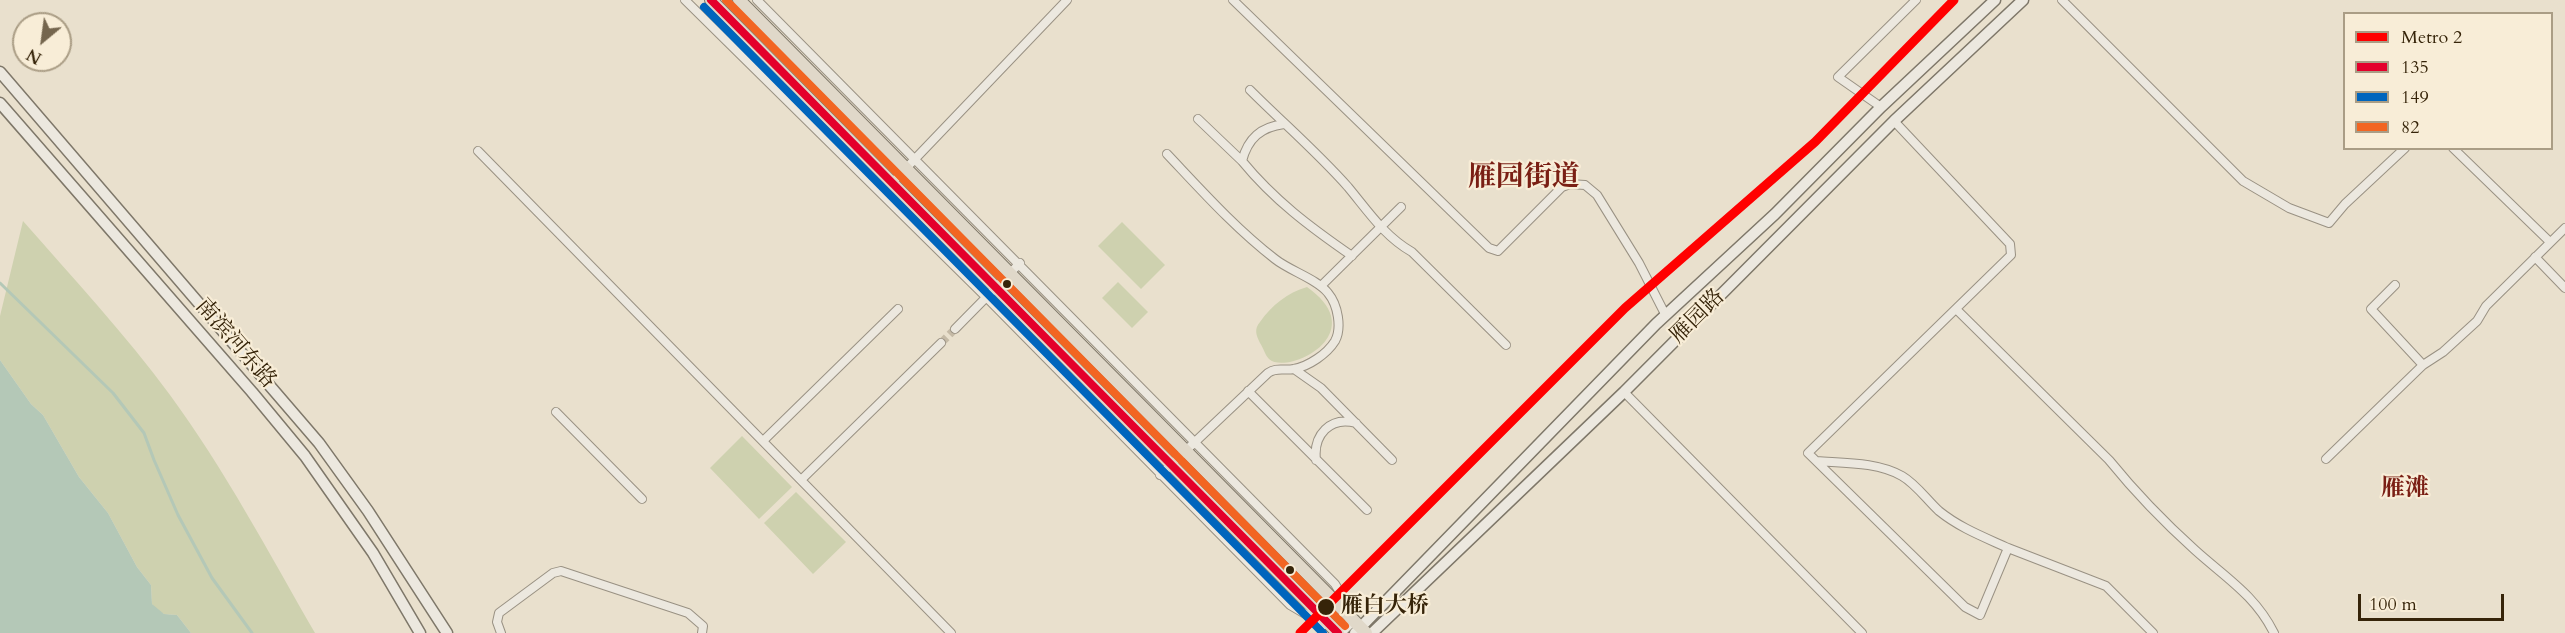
<!DOCTYPE html>
<html>
<head>
<meta charset="utf-8">
<style>
	body { margin:0 }
	#map { position:relative; width:2565px; height:633px; overflow:hidden; background:#e9e0cd; font-family:Cardo,serif }
	canvas { display:block }
	.legend { position:absolute; left:2343px; top:12px; width:210px; height:138px; box-sizing:border-box; background:#f8edd7; border:2px solid #aa9d85; margin:0; padding:8px 10px; list-style:none; font-size:18px; color:#362409 }
	.legend li { display:flex; align-items:center; gap:12px; height:30px }
	.legend b { width:30px; border:2px solid #aa9d85 }
	.north { position:absolute; left:12px; top:12px; width:60px; height:60px; box-sizing:border-box; background:#f8edd7; border:2px solid #aa9d85; border-radius:50%; rotate:209deg; font-size:16px; font-weight:700; line-height:24px; text-align:center; color:#362409 }
	.north::after { content:''; display:block; margin:auto; width:21px; height:27px; background:#75664e; clip-path:polygon(50% 0,100% 100%,50% 72%,0 100%) }
	.scale { position:absolute; left:2358px; top:594px; width:146px; height:27px; box-sizing:border-box; border:3px solid #362409; border-top:0; padding-left:8px; font-size:18px; line-height:21px; white-space:nowrap; color:#362409; -webkit-text-stroke:4px #f8edd7; paint-order:stroke }
</style>
</head>
<body>
<div id="map">
<canvas width="2565" height="633"></canvas>
<ul class="legend">
<li><b style="height:8px;background:#f00"></b>Metro 2</li>
<li><b style="height:8px;background:#e4002b"></b>135</li>
<li><b style="height:8px;background:#0065bd"></b>149</li>
<li><b style="height:8px;background:#f26522"></b>82</li>
</ul>
<div class="north">N</div>
<div class="scale">100 m</div>
</div>
<script>
const c = document.querySelector('canvas').getContext('2d');
c.lineJoin = 'round';
function fillPath(path, color) {
  c.fillStyle = color;
  c.fill(path, 'evenodd');
}
function strokePath(path, color, width, dash) {
  c.strokeStyle = color;
  c.lineWidth = width;
  c.lineCap = dash ? 'butt' : 'round';
  c.setLineDash(dash || []);
  c.stroke(path);
}
function label(font, color, halo, rows, align = 'center') {
  c.font = font + ' Cardo,"Noto Serif SC",serif';
  c.lineWidth = 4.5;
  c.setLineDash([]);
  c.textBaseline = 'middle';
  c.strokeStyle = halo;
  c.fillStyle = color;
  for (const [text, x, y, turn = 0] of rows) {
    c.save();
    c.translate(x, y);
    c.rotate((+turn || 0) * Math.PI / 180);
    c.textAlign = isNaN(turn) ? turn : align;
    if (halo) c.strokeText(text, 0, 0);
    c.fillText(text, 0, 0);
    c.restore();
  }
}
fillPath(new Path2D(`
	M23,221C73,278 125,334 170,395C225,470 269,553 315,633H191L177,615L164,614L156,610L152,604L151,585L137,567L108,513L79,477L43,415L31,404L0,360V316Z
	M1122,222L1165,265L1141,289L1098,246Z
	M1118,282L1148,312L1132,328L1102,298Z
	M1307,287C1374,334 1287,376 1269,359C1265,355 1263,347 1260,343C1256,335 1254,329 1260,322C1272,305 1287,293 1307,287Z
	M742,436L792,487L759,519L710,468Z
	M796,492L846,542L813,574L764,523Z`), '#ced1af');
fillPath(new Path2D(`
	M0,360L31,404L43,415L79,477L108,513L137,567L151,585L152,604L164,614L177,615L191,633H0Z`), '#b4c8b7');
strokePath(new Path2D(`
	M0,283L113,393L144,433L154,460L178,515L212,578L252,633`), '#b4c8b7', 3);
strokePath(new Path2D(`
	M941,343L955,329`), '#c5baa6', 8, [8, 4]);
const minor = new Path2D(`
	M685,0L987,298L1290,605L1324,625
	M757,0L1335,584L1352,613
	M1233,0L1489,248L1498,251L1562,187L1570,184L1585,185L1597,195L1639,263L1665,314
	M2062,0L2243,181L2289,208L2329,223L2345,204L2405,148
	M1250,90C1282,122 1318,153 1348,187C1368,211 1384,236 1412,252L1506,345
	M1881,107L1838,77L1916,0
	M1198,119L1242,161
	M1894,121L2010,244L2011,255L1808,453L1965,607L1980,615L2008,548L2106,586L2153,633
	M1284,124C1261,127 1248,138 1242,161C1274,200 1310,227 1352,256
	M2453,148L2550,242
	M478,151L951,633
	M892,183L1067,0
	M2535,257L2565,288
	M2395,285L2371,309L2423,365
	M1321,286L1401,207
	M1956,309L2109,460C2135,492 2165,523 2195,550C2226,578 2255,595 2274,633
	M955,329L1020,263
	M1294,369L1321,388L1392,460
	M1248,391L1367,510
	M1624,392L1862,633
	M556,412L642,499
	M763,441L898,309
	M2326,459L2423,365L2443,352L2477,321L2486,306L2565,228
	M1316,460C1313,435 1330,416 1356,423
	M1817,461C1844,463 1878,462 1902,476C1916,484 1927,500 1939,511C1960,528 1984,537 2008,548
	M1160,475L1268,373C1276,367 1284,371 1294,369C1309,366 1327,354 1335,341C1342,328 1338,305 1328,293C1317,279 1290,271 1275,259C1235,228 1202,191 1167,154
	M801,480L941,343
	M501,633L497,622L499,613L553,573L561,571L688,613L703,626L702,633`);
const secondary = new Path2D(`
	M0,72L319,443L368,511L447,633
	M0,103L252,392L305,456L373,553L420,633
	M1340,633L1353,620
	M1355,633L1656,324L1775,214L1881,107L1995,0
	M1372,633L1624,392L1894,121L2023,0`);
const primary = new Path2D(`
	M711,0L1338,633
	M739,0L1366,633`);
strokePath(minor, '#999183', 10);
strokePath(secondary, '#7e7769', 13);
strokePath(primary, '#7e7769', 14);
strokePath(minor, '#ece8df', 8);
strokePath(secondary, '#ece8df', 10);
strokePath(primary, '#e0d8c9', 12);
strokePath(new Path2D(`
	M711,0L1338,633`), '#e4002b', 8);
strokePath(new Path2D(`
	M704,7L1323,633`), '#0065bd', 8);
strokePath(new Path2D(`
	M726,0L1345,626`), '#f26522', 8);
strokePath(new Path2D(`
	M1300,633L1625,308L1815,142L1954,0`), '#f00', 9);
for (const [x, y, r, color] of [
	[1007,284,5,"#362409"],
	[1290,570,5,"#362409"],
	[1326,607,9,"#362409"]
]) {
  const dot = new Path2D();
  dot.arc(x, y, r, 0, 2 * Math.PI);
  c.fillStyle = color;
  c.fill(dot);
  strokePath(dot, '#f8edd7', 2);
}
label('22px', '#362409', '#f8edd7', [
	["雁园路",1698,317,-45],
	["南滨河东路",235,344,49]
]);
label('bold 22px', '#362409', '#f8edd7', [
	["雁白大桥",1341,607]
], 'left');
label('bold 24px', '#7a1f14', '#f8edd7', [
	["雁滩",2405,489]
]);
label('bold 28px', '#7a1f14', '#f8edd7', [
	["雁园街道",1524,179]
]);
</script>
</body>
</html>
